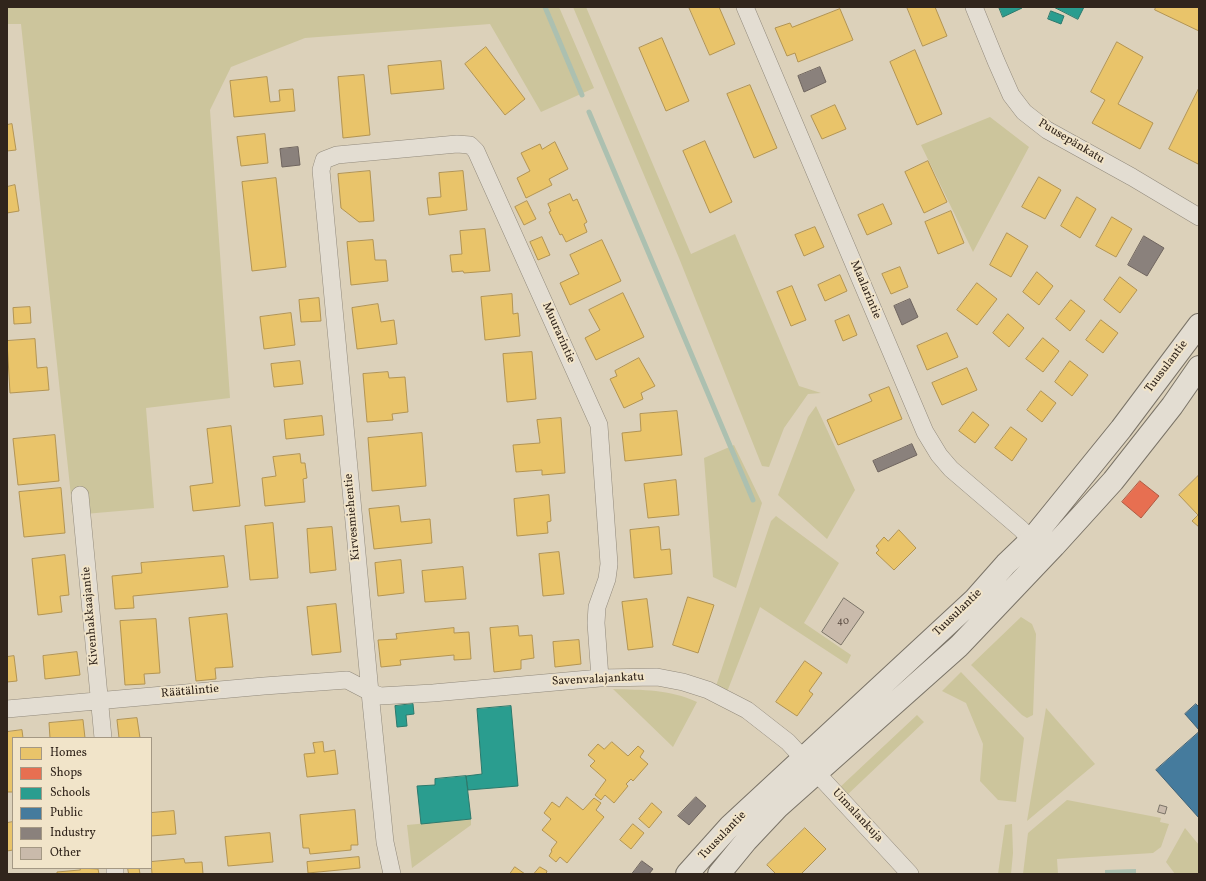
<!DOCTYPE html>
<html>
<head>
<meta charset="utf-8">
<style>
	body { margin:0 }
	#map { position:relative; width:1206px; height:881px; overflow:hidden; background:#dcd1ba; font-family:Vollkorn,serif }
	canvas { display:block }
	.frame { position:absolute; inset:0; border:8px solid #31251c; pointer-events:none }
	.legend { position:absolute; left:12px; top:737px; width:140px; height:132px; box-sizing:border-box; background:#f1e4c9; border:1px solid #a49884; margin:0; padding:5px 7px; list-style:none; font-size:12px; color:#31251c }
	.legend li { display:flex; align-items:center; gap:8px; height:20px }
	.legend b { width:20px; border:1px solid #a49884 }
</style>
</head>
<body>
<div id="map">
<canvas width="1206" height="881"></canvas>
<div class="frame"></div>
<ul class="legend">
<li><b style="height:11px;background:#e9c46a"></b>Homes</li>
<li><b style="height:11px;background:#e76f51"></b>Shops</li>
<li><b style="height:11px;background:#2a9d8f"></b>Schools</li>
<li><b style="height:11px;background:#457b9d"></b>Public</li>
<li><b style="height:11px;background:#8a817c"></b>Industry</li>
<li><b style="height:11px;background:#c9baab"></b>Other</li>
</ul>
</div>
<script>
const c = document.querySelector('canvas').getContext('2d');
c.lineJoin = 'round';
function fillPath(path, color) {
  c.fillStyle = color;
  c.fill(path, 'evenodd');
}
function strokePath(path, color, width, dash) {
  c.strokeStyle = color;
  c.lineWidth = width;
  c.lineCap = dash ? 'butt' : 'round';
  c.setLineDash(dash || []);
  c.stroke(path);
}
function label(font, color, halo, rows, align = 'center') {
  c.font = font + ' Vollkorn,serif';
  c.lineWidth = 4;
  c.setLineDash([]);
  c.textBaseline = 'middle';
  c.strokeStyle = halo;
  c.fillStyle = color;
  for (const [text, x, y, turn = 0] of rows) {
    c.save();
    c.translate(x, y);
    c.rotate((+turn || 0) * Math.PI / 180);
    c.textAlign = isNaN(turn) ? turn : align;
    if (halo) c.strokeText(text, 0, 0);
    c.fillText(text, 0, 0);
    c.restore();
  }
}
fillPath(new Path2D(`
	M7,7H559L594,88L541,112L490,24L305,38L231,67L210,110L230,398L146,408L154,508L73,515L21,24H7Z
	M573,7H586L691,254L735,234L799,386L821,393L808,394L784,428L769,467L762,466L679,258Z
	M990,117L1029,147L973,252L921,145Z
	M816,406L855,490L827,539L778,495L808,417Z
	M734,445L762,503L736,588L713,577L704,458Z
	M776,516L839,563L804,623L851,655L847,664L760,607L727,692L716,686L771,521Z
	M1021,617L1032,624L1036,634L1033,715L1027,718L1022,715L971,665Z
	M961,672L1024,738L1016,802L998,800L980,781L983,744L966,703L942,691Z
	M613,689C643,690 669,689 697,702L673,747Z
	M1046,708L1095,764L1027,821Z
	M917,715L924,722L845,797L838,789Z
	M1067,800L1156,817L1161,818L1160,822L1169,824L1161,847L1153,853L1057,859L1058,874H1023L1028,833Z
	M471,819V825L412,868L407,825Z
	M1012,824L1013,853L1011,874H998L1005,825Z
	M1185,828L1199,845V874H1175L1166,862Z`), '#ccc59c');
fillPath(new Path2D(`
	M1136,869V874H1105V870Z`), '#acc0b0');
const homes = new Path2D(`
	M689,7H719L735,44L710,55Z
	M907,7H935L947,36L923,46Z
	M1156,7H1199V31L1155,10Z
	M840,9L853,40L798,62L795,53L787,56L775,28L790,23L792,27Z
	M662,38L689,101L666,111L639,48Z
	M1117,42L1143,57L1118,104L1153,123L1140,149L1092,123L1105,100L1091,92Z
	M486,47L525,99L505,115L465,64Z
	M915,50L942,114L917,125L890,62Z
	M441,61L444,89L391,94L388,66Z
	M364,75L370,135L343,138L338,77Z
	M267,77L270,102L280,101L279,90L293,89L295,111L234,117L230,81Z
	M750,85L777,148L754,158L727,94Z
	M1199,88V161L1198,164L1169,149Z
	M835,105L846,129L822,139L811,116Z
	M12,124L16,150L7,151V125Z
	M265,134L268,163L241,166L237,137Z
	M705,141L732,202L710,213L683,151Z
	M555,142L568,169L549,179L552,185L526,198L517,178L530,171L521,153L540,144L542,149Z
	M928,161L947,202L924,213L905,172Z
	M370,171L374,221L359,222L341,208L338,174Z
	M463,171L467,210L429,215L427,198L441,197L439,173Z
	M1039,177L1061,190L1045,219L1022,207Z
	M276,178L286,267L252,271L242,182Z
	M15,185L19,211L7,213V187Z
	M570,194L573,201L577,199L587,222L584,224L587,232L566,242L562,234L560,235L549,212L551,211L548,204Z
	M1077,197L1096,209L1080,238L1061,226Z
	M527,201L536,219L524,225L515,207Z
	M883,204L892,224L867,235L858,215Z
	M951,211L964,243L938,254L925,222Z
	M1112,217L1132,229L1116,257L1096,246Z
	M815,227L824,247L804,256L795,235Z
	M485,229L490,271L464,273L463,271L452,272L450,255L462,254L460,231Z
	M1007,233L1028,246L1011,277L990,265Z
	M542,237L550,255L538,260L530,242Z
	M373,240L375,260H386L388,281L351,285L347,242Z
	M602,240L621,281L570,305L560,283L579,274L570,255Z
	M900,267L908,287L891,294L882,274Z
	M1037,272L1053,286L1039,305L1023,292Z
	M840,275L847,291L825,301L818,285Z
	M1120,277L1137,290L1120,313L1104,300Z
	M977,283L997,299L977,325L957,310Z
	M792,286L806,320L791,326L777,292Z
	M623,293L644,337L596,360L585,338L600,330L589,310Z
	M512,294L513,314L518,313L520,336L485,340L481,297Z
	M319,298L321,321L301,322L299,300Z
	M1071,300L1085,311L1070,331L1056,319Z
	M378,304L381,322L394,320L397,344L357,349L352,308Z
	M30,307L31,323L14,324L13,308Z
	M291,313L295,345L264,349L260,317Z
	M1008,314L1024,328L1009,347L993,333Z
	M849,315L857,335L843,341L835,321Z
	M1101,320L1118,333L1103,353L1086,340Z
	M947,333L958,357L927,370L917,346Z
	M1043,338L1059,351L1043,372L1026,359Z
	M35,339L37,368L47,367L49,390L10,393L7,341Z
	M532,352L536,399L507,402L503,354Z
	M639,358L655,386L641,393L643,399L624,408L610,379L617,376L615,371Z
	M300,361L303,384L274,387L271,364Z
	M1070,361L1088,375L1072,396L1055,382Z
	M967,368L977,390L942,405L932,383Z
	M388,372L389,378L405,377L408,412L392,414L393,420L367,422L363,374Z
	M889,387L902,419L838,445L827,420L872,401L869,395Z
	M1041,391L1056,403L1042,422L1027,410Z
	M677,411L682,455L625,461L622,433L641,431L640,414Z
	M973,412L989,425L975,443L959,431Z
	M322,416L324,435L286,439L284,420Z
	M561,418L565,473L542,475V470L516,472L513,445L540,443L537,420Z
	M231,426L240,506L193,511L190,486L213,483L207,429Z
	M1011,427L1027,439L1012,461L995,448Z
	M422,433L426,486L372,491L368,438Z
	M55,435L59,481L18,485L13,439Z
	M300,454L301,463H305L307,478L303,479L305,502L265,506L262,478L276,476L273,457Z
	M1199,475V527L1192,521L1198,515L1179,495Z
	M676,480L679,515L648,518L644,484Z
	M61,488L65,533L24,537L19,492Z
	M549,495L551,521L547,522L548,533L517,536L514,499Z
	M399,506L401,522L430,519L432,543L374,549L369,509Z
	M273,523L278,578L250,580L245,526Z
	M332,527L336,570L310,573L307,529Z
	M659,527L661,550L670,549L672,574L634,578L630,530Z
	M899,530L916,548L894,570L876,553L879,550L876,546L884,537L888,541Z
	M559,552L564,594L543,596L539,554Z
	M65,555L69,595L60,596L62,612L38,615L32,559Z
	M224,556L228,587L133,596L134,608L115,609L112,576L142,573L141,563Z
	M401,560L404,593L378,596L375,563Z
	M463,567L466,599L425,602L422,571Z
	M688,597L714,605L698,653L673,645Z
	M647,599L653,647L628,650L622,602Z
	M336,604L341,652L312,655L307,607Z
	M227,614L233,667L215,668L216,679L196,681L189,618Z
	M156,619L160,673L144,674L145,684L125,685L120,621Z
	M518,626L519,636L532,635L534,658L521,660V669L494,672L490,628Z
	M454,628V633L469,632L471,659L454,660V655L400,660L401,665L381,667L378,640L397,639L396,634Z
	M579,640L581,664L555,667L553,642Z
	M77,652L80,675L45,679L43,656Z
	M14,656L17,681L7,682V657Z
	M805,661L822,673L809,691L813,694L797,716L776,702Z
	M137,718L140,738H119L117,720Z
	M83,720L85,738H50L49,723Z
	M22,730L23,738H13V792H7V732Z
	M323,742L324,752L335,750L338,774L307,777L304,754L315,753L313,743Z
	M612,742L628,756L638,746L644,751L640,757L648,764L633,781L631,779L626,784L628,786L614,803L605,795L601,800L595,795L606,780L590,766L595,761L588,755L598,744L604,749Z
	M567,797L583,810L594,798L601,803L596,810L604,817L567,863L560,857L556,862L549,856L552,851L551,850L557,842L542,830L551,819L544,813L552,802L559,807Z
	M652,803L662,812L649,828L639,819Z
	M355,810L358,845H351V850L310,854L309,848H303L300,815Z
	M174,811L176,834L151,836V813Z
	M13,822V850L7,851V823Z
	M633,824L644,833L631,849L620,840Z
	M805,828L826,849L801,874H776L767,865Z
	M270,833L273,862L228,866L225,837Z
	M359,857L360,868L308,873L307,862Z
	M184,859L185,863L202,862L203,874H152L151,862Z
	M515,867L525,874H510Z
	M540,867L547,871L546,874H534Z
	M80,868L98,869L99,874H57V872L80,870Z
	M128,868H139L140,874H129Z`);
fillPath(homes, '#e9c46a');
strokePath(homes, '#b29453', 1);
const shops = new Path2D(`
	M1140,481L1159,496L1141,518L1122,502Z`);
fillPath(shops, '#e76f51');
strokePath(shops, '#b05941', 1);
const schools = new Path2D(`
	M999,7H1022V8L1003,17Z
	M1054,7H1084L1078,19Z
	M1051,11L1064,16L1061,24L1048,19Z
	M413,704L414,714L406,715L407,726L397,727L395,706Z
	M511,706L518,786L468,790L466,776L482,774L477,709Z
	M466,776L471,819L421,824L417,786L435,785V779Z`);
fillPath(schools, '#2a9d8f');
strokePath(schools, '#2c796c', 1);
const public = new Path2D(`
	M1196,704L1199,707V730L1185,714Z
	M1199,732V818L1156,770Z`);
fillPath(public, '#457b9d');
strokePath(public, '#3f6176', 1);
const industry = new Path2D(`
	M820,67L826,82L804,92L798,76Z
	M298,147L300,165L282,167L280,149Z
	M1144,236L1164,248L1147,276L1128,265Z
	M910,299L918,317L902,325L894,306Z
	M912,444L917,455L878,472L873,461Z
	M696,797L706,806L689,825L678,816Z
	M642,861L653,869L649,874H632Z`);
fillPath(industry, '#8a817c');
strokePath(industry, '#6f655f', 1);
strokePath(new Path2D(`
	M545,7L582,95
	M589,112L753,500`), '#acc0b0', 5);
const building = new Path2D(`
	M844,598L864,612L841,645L822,632Z
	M1160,805L1167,807L1165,814L1158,812Z`);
fillPath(building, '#c9baab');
strokePath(building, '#7a7367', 1);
const minor = new Path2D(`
	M745,7L925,432L939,455L951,469L1021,529L1031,540
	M974,7L996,61L1011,95L1024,112L1047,130L1132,177L1199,217
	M80,495L103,738
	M7,709L264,686L347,680L370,692L380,696L433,693L600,678L657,677L683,682L708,690L747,710L788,742L910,874
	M115,868V874
	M392,874L385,842L370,692L321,170L324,160L337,155L457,144L470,145L476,151L599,425L609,564L607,579L597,607L596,623L600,678`);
const secondary = new Path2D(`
	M687,874L730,826L975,599L1006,564L1031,540L1121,429L1199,325
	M719,874L746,841L778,807L959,646L1054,546L1113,481L1172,406L1199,367`);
strokePath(minor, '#928a7c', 18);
strokePath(secondary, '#7a7367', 24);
strokePath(minor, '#e3ddd2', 17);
strokePath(secondary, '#e3ddd2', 22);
label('10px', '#5a4c42', null, [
	["40",843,622]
]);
label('12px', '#31251c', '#f1e4c9', [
	["Puusepänkatu",1071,142,31],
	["Maalarintie",865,290,67],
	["Muurarintie",558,333,66],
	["Tuusulantie",1167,367,-53],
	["Kirvesmiehentie",353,517,-95],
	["Tuusulantie",958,613,-44],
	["Kivenhakkaajantie",91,616,-95],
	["Savenvalajankatu",598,680,-3],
	["Räätälintie",190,692,-5],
	["Uimalankuja",857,816,47],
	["Tuusulantie",723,836,-46]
]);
</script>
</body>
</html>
